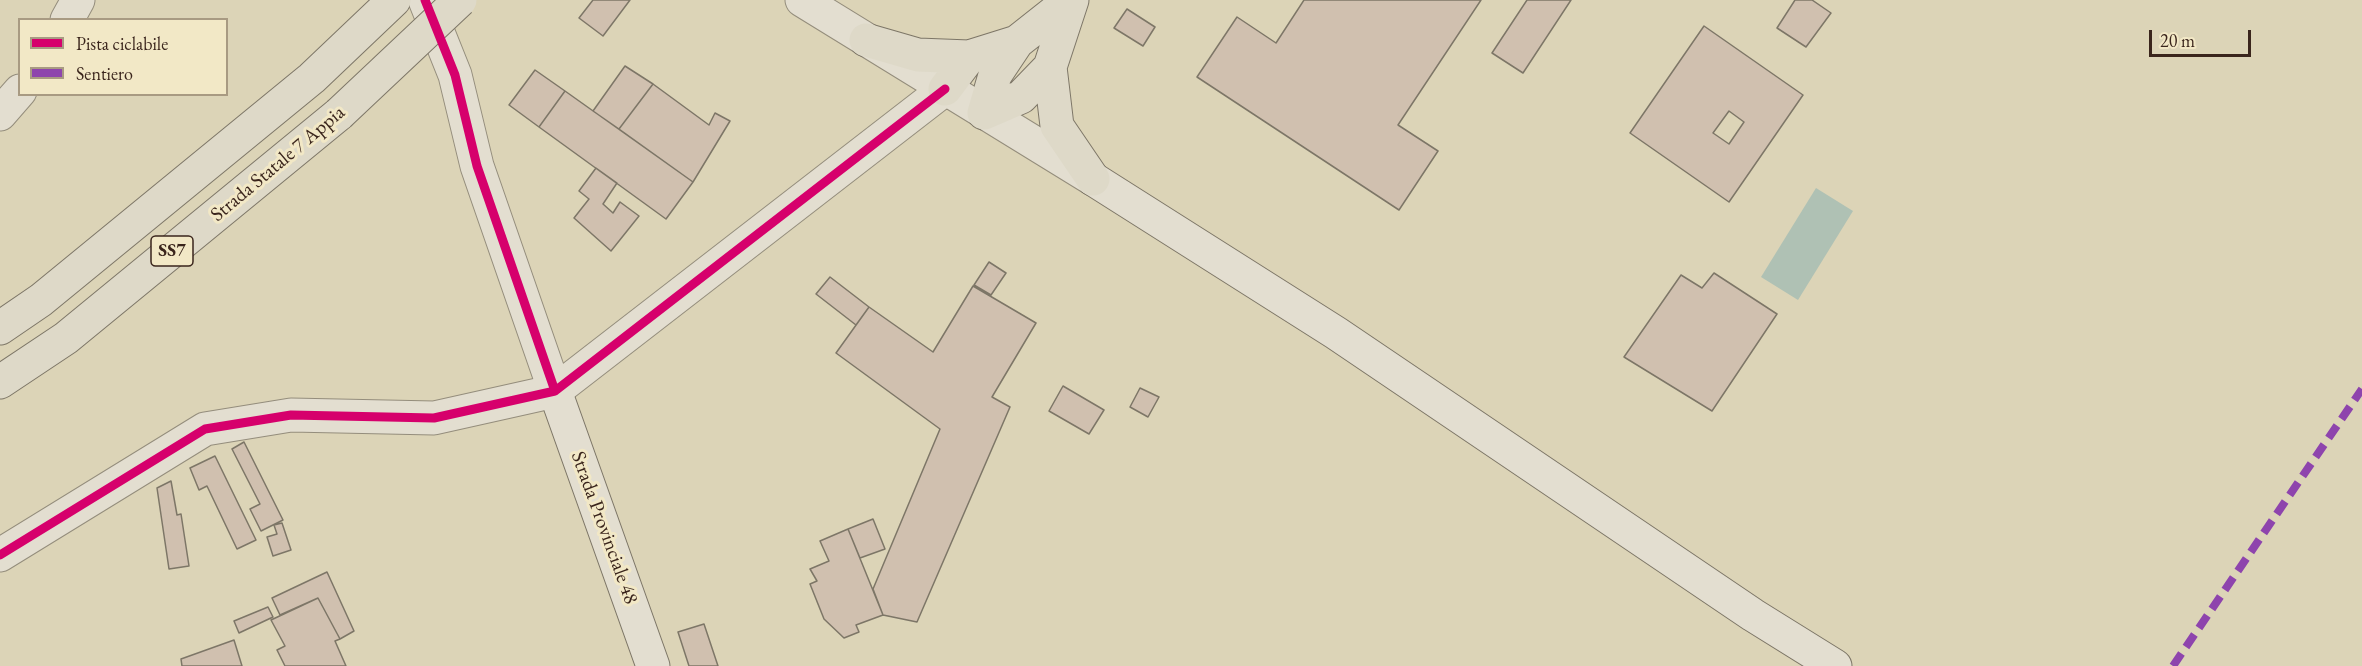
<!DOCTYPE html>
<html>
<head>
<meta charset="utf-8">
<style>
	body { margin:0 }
	#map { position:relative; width:2362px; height:666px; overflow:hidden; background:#dcd4b7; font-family:"EB Garamond",serif }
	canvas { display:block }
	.legend { position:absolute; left:18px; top:18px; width:210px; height:78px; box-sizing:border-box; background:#f2e8c6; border:2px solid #a89a82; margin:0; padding:8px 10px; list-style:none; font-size:18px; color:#3a251c }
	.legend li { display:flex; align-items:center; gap:12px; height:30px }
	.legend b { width:30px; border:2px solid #a89a82 }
	.scale { position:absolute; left:2149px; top:30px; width:102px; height:27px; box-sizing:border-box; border:3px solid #3a251c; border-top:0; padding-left:8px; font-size:18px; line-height:21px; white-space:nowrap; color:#3a251c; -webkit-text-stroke:4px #f2e8c6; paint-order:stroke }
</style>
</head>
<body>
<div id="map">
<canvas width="2362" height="666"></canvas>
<ul class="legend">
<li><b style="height:8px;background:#d6006c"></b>Pista ciclabile</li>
<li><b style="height:8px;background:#8e44ad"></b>Sentiero</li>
</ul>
<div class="scale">20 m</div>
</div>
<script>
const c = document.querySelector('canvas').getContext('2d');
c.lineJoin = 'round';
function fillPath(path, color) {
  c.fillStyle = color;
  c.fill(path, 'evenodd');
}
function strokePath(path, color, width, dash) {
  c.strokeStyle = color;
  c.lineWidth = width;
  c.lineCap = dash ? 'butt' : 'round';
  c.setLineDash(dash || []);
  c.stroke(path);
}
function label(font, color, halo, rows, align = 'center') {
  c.font = font + ' "EB Garamond",serif';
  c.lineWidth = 6;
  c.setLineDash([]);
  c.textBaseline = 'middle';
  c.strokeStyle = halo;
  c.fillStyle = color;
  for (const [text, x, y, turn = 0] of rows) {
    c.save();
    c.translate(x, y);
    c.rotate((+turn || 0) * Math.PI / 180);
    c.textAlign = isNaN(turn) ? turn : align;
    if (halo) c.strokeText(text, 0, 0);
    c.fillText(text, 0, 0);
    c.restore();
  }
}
fillPath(new Path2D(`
	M1816,188L1853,211L1798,300L1761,277Z`), '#afc1b4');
const building = new Path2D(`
	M593,0H630L603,36L579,18Z
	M1304,0H1481L1398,125L1438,151L1399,210L1197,77L1237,17L1276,43Z
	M1527,0H1571L1523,73L1492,53Z
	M1795,0H1812L1831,13L1806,47L1777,28Z
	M1127,9L1155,27L1143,46L1114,28Z
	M1704,26L1803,95L1729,202L1630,133ZM1729,111L1744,122L1729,144L1713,133Z
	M625,66L653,84L619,129L593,111Z
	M535,70L565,91L539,127L509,105Z
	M653,84L709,125L715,113L730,121L693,182L619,129Z
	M565,91L693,182L666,219L539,127Z
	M596,168L617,183L603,204L613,213L620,202L639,216L611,251L574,218L589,199L579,191Z
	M989,262L1006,273L991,295L974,285Z
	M1714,273L1777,314L1712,411L1624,357L1681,275L1702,288Z
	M830,277L869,307L856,325L816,294Z
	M973,286L1036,323L992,397L1010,407L917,622L883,615L873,589L940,429L836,353L869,307L933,352Z
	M1063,386L1104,410L1089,434L1049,411Z
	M1140,388L1159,397L1148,417L1130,407Z
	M244,442L283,520L261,531L250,509L260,504L232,449Z
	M215,456L256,540L237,549L207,486L199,490L190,468Z
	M171,481L177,515L181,514L189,566L169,569L157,488Z
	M873,519L885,549L860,558L848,529Z
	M282,523L291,550L273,556L267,537L277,534L274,525Z
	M848,529L883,615L856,625L859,632L844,638L824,619L810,584L817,581L810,569L829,561L820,541Z
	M327,572L354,631L340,639L318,598L280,615L272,598Z
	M318,598L340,639L335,641L346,666H285L277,650L285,646L271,620Z
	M268,607L273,617L239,633L234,621Z
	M704,624L718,666H689L678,632Z
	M234,640L242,666H182L181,659Z`);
fillPath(building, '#d0c0af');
strokePath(building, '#7d7667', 1.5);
const minor = new Path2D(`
	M0,555L205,429L291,415L434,418L555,391L945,89`);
const tertiary = new Path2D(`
	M425,0L455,75L477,166L555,391
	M802,0L1093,179
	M67,20L78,0
	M0,114L20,91`);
const secondary = new Path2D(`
	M1093,179L1336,333L1753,615L1835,666
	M555,391L653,666`);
const trunk = new Path2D(`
	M1072,0L1050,67L1057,126L1093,179
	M866,40L918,55L969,57L1017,42
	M945,89L969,57
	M984,113L995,75L1017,42L1070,0
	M984,113L1021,97L1050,67
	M0,328L41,300L312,78L394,0
	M0,382L66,338L339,114`);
strokePath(minor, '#948d7c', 35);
strokePath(tertiary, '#948d7c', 35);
strokePath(secondary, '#7d7667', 35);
strokePath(trunk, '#7d7667', 35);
strokePath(minor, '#e3ded0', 33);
strokePath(tertiary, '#e3ded0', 33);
strokePath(secondary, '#e3ded0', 33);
strokePath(trunk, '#ded9c8', 33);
const trunkBridge = new Path2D(`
	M339,114L460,0`);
strokePath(trunkBridge, '#7d7667', 35, []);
strokePath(trunkBridge, '#ded9c8', 33);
strokePath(new Path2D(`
	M2173,666L2362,389`), '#8e44ad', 8, [15, 8]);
strokePath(new Path2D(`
	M425,0L455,75L477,166L555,391
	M0,555L205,429L291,415L434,418L555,391L945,89`), '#d6006c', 9);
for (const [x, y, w] of [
	[172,251,42]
]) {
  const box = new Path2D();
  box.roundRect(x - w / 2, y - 15, w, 30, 4.5);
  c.fillStyle = '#f2e8c6';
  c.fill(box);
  strokePath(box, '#3a251c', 1.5);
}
label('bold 18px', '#3a251c', null, [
	["SS7",172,251]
]);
label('20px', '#3a251c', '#f2e8c6', [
	["Strada Statale 7 Appia",278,164,-40],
	["Strada Provinciale 48",604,528,70]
]);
</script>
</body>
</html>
